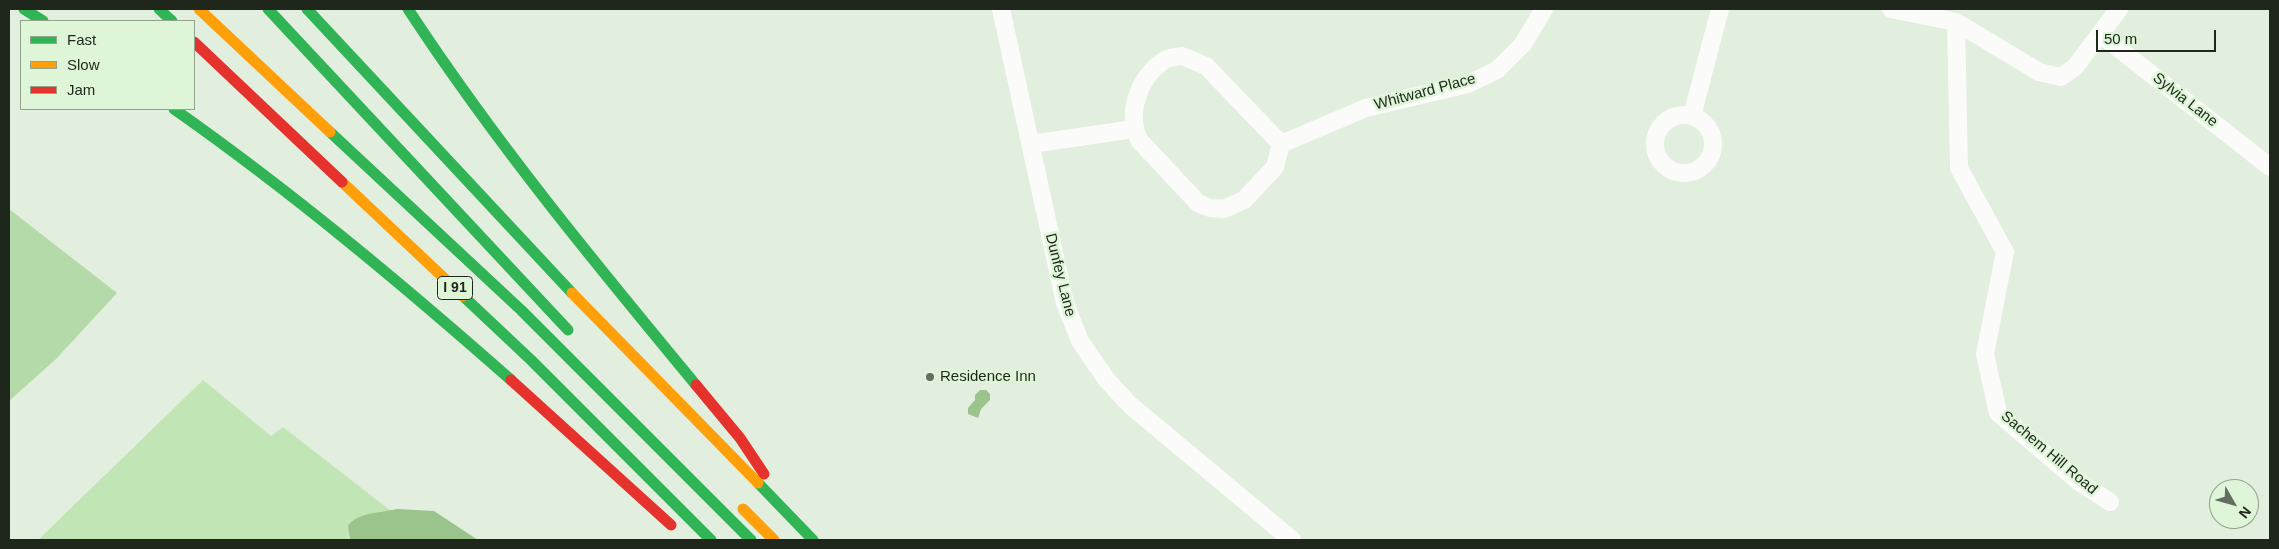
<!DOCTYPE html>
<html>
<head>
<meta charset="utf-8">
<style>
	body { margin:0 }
	#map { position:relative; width:2279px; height:549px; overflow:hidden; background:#e2eede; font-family:Helvetica,sans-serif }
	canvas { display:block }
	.frame { position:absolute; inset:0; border:10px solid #1f271c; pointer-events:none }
	.legend { position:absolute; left:20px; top:20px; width:175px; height:90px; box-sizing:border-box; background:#def5d7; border:1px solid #92a38c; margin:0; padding:6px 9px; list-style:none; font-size:15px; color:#1f271c }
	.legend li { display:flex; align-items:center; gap:10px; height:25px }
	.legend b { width:25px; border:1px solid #92a38c }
	.north { position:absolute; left:2209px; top:479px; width:50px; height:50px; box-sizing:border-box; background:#def5d7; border:1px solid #92a38c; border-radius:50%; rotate:128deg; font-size:14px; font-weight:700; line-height:20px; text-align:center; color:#1f271c }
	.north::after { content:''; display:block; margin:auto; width:18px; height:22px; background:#636d60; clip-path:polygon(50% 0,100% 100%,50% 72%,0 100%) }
	.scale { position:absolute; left:2096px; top:30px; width:120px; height:22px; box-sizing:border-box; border:2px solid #1f271c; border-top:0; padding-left:6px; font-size:15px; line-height:18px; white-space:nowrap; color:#1f271c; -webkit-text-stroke:4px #def5d7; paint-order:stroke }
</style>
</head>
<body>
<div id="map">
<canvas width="2279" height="549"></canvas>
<div class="frame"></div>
<ul class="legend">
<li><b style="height:6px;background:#30b455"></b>Fast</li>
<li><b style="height:6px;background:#ff9f0a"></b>Slow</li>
<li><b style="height:6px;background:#e5322d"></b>Jam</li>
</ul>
<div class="north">N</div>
<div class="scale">50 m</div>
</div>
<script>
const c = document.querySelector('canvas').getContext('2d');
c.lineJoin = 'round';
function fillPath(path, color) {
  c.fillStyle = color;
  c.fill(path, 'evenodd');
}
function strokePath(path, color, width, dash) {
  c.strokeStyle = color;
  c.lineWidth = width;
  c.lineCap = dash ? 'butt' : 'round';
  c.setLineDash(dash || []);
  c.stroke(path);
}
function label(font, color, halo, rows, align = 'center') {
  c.font = font + ' Helvetica,sans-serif';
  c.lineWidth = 5;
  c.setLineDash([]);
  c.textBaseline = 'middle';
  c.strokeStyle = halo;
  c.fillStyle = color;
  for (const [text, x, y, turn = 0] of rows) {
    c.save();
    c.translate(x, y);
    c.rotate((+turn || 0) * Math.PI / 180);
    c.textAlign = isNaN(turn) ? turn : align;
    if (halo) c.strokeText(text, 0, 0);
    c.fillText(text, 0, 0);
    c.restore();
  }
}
fillPath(new Path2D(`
	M203,380L271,436L283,427L391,511L380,512L348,537L350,540H38Z`), '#c2e5b6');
fillPath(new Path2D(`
	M9,209L117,293L56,359L9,401Z`), '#b5daa9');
fillPath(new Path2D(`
	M980,390H986L990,394V400L981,409L978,418L968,414V408L975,400V395Z
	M397,509L434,511L478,540H350L348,526C357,512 381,513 397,509Z`), '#9ac48b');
strokePath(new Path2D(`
	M1001,9L1065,303L1080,341L1106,379L1130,405L1292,540
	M1891,9L1956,22L2039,72L2061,77L2075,67L2119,9
	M1956,22L1959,168L2005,252L1985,354L1998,413L2079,482L2110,502
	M2100,34L2270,167
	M1182,56L1206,66L1281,144L1275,167L1244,200L1224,209L1210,208L1198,203L1139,140C1126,113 1139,78 1163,61C1168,57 1177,57 1182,56Z
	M1655 144a29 29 0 1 1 58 0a29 29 0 1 1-58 0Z
	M1692,116L1720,9
	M1031,144L1134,129
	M1281,144L1366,108L1468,84L1497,70L1523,44L1544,9`), '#fbfcfa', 18);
strokePath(new Path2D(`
	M24,9L43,21
	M159,9L172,21
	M268,9L568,330
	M307,9L572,293
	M408,9C495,142 595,263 696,385
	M174,109C292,192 402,284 511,380
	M330,132L521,310L751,540
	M463,296L531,360L711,540
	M758,483L813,540`), '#30b455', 11);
strokePath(new Path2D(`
	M199,9L330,132
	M342,182L463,296
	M572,293L758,483
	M743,509L774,540`), '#ff9f0a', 11);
strokePath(new Path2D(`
	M194,42L342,182
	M511,380L671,525
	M696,385L740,438L764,474`), '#e5322d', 11);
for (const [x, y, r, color] of [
	[930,377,5,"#636d60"]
]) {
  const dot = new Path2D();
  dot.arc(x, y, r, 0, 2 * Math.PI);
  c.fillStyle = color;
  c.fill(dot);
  strokePath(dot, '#def5d7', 2);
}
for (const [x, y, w] of [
	[455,288,35]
]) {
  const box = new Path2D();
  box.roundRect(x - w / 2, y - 11.5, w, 23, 4);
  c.fillStyle = '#def5d7';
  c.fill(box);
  strokePath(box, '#1f271c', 1);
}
label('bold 14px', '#1f271c', null, [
	["I 91",455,288]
]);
label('15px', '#1f271c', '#def5d7', [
	["Whitward Place",1425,92,-15],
	["Sylvia Lane",2185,100,38],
	["Dunfey Lane",1060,275,76],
	["Sachem Hill Road",2049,453,40]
]);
label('15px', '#1f271c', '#def5d7', [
	["Residence Inn",940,377]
], 'left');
</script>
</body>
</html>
